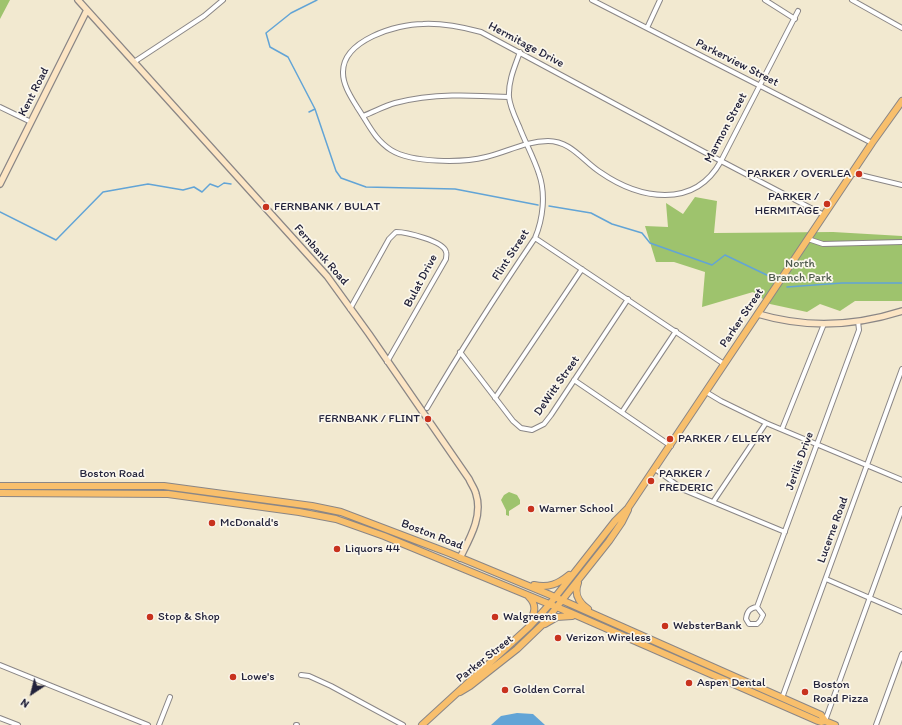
<!DOCTYPE html>
<html>
<head>
<meta charset="utf-8">
<style>
	body { margin:0 }
	#map { position:relative; width:902px; height:725px; overflow:hidden; background:#f2e9d0; font-family:Itim,sans-serif }
	canvas { display:block }
	.north { position:absolute; left:12px; top:673px; width:40px; height:40px; -webkit-text-stroke:3px #fbf7ec; paint-order:stroke; rotate:215deg; font-size:11px; font-weight:700; line-height:16px; text-align:center; color:#22223b }
	.north::after { content:''; display:block; margin:auto; width:14px; height:18px; background:#22223b; clip-path:polygon(50% 0,100% 100%,50% 72%,0 100%) }
</style>
</head>
<body>
<div id="map">
<canvas width="902" height="725"></canvas>
<div class="north">N</div>
</div>
<script>
const c = document.querySelector('canvas').getContext('2d');
c.lineJoin = 'round';
function fillPath(path, color) {
  c.fillStyle = color;
  c.fill(path, 'evenodd');
}
function strokePath(path, color, width, dash) {
  c.strokeStyle = color;
  c.lineWidth = width;
  c.lineCap = dash ? 'butt' : 'round';
  c.setLineDash(dash || []);
  c.stroke(path);
}
function label(font, color, halo, rows, align = 'center') {
  c.font = font + ' Itim,sans-serif';
  c.lineWidth = 3.5;
  c.setLineDash([]);
  c.textBaseline = 'middle';
  c.strokeStyle = halo;
  c.fillStyle = color;
  for (const [text, x, y, turn = 0] of rows) {
    c.save();
    c.translate(x, y);
    c.rotate((+turn || 0) * Math.PI / 180);
    c.textAlign = isNaN(turn) ? turn : align;
    if (halo) c.strokeText(text, 0, 0);
    c.fillText(text, 0, 0);
    c.restore();
  }
}
fillPath(new Path2D(`
	M0,0H10L0,19Z
	M695,197L717,201L714,233L833,232L902,236V301H855L840,311L820,304L807,312L770,304L753,292L702,307L705,272L674,262H656L645,226L668,227L666,203L683,214Z
	M509,492L517,495L520,500V504L509,511V516L506,515V510L501,500L504,495Z`), '#9ec36d');
fillPath(new Path2D(`
	M517,713L533,714L545,725H491L501,716Z`), '#62a4d6');
strokePath(new Path2D(`
	M317,0L291,13L266,33L270,47L288,57L315,109L336,171L341,178L366,187L455,189L538,205
	M309,112L315,109
	M549,206L591,213L612,224L642,233L650,243L712,265L725,255L773,278
	M0,212L56,240L103,192L148,184L183,190L194,187L202,192L210,184L218,187L224,183L231,184
	M787,287L842,283H902`), '#62a4d6', 1.5);
const street = new Path2D(`
	M592,0L872,143
	M765,0L795,19
	M852,0L902,28
	M798,11L721,161C694,210 639,199 600,172C583,161 571,141 548,141C526,141 507,152 486,157C462,163 412,163 391,150C374,139 368,123 357,107C351,97 343,85 343,73C342,40 397,24 423,24C443,23 462,27 481,32L721,161L824,215
	M647,28L660,0
	M134,62L204,16L223,0
	M0,107L31,122
	M363,116C374,112 384,106 395,103C433,93 471,95 509,97
	M852,173L902,185
	M535,238L724,364
	M808,239L823,244L902,242
	M350,309L389,239L396,232C406,232 444,241 446,252C447,254 446,256 446,259L387,362
	M460,352L513,421L521,428L532,430L544,424L551,415L628,299
	M574,380L671,446
	M706,392L721,401L766,423L902,480
	M495,398L582,269
	M427,408C461,350 497,294 535,238C543,219 546,194 539,174C534,158 525,142 519,126C515,117 510,107 509,97C508,81 515,66 520,52
	M622,412L676,331
	M782,429L824,324
	M655,469L684,490L785,532
	M713,502L766,423
	M826,579L902,612
	M757,607L763,615L760,621L757,624H749L746,619C747,611 750,608 757,607L859,330L858,321
	M0,665L148,725
	M301,675L309,676L331,686L403,725
	M782,698L902,369
	M0,718L18,725
	M825,721L902,509
	M159,725L170,697
	M296,725H297
	M876,725L902,654`);
const secondary = new Path2D(`
	M78,0L327,276L369,334L469,479C471,484 475,489 476,494C483,516 470,538 460,558
	M0,184L87,10
	M758,314C805,328 855,326 902,311`);
const primary = new Path2D(`
	M0,486H164L312,506L341,512L449,553L548,594L821,715L825,721L835,725
	M0,493L168,494L299,512L336,519L384,536L571,613L818,721L821,722L825,721
	M578,583C574,594 578,602 588,609
	M534,585C549,588 558,584 569,575
	M529,597C538,606 534,614 529,623
	M545,624L557,617L572,616
	M460,692L470,686L517,649L544,623L609,541L622,522L628,510
	M422,725L530,626L549,605L615,521L628,508L872,143L902,101`);
strokePath(street, '#8a8686', 6);
strokePath(secondary, '#8a8686', 8);
strokePath(primary, '#8a8686', 8);
strokePath(street, '#fff', 4);
strokePath(secondary, '#fce5c4', 5.5);
strokePath(primary, '#f8bf6c', 6);
for (const [x, y, r, color] of [
	[859,174,4,"#c8321e"],
	[827,204,4,"#c8321e"],
	[266,207,4,"#c8321e"],
	[428,419,4,"#c8321e"],
	[670,439,4,"#c8321e"],
	[651,481,4,"#c8321e"],
	[531,509,4,"#c8321e"],
	[212,523,4,"#c8321e"],
	[337,549,4,"#c8321e"],
	[150,617,4,"#c8321e"],
	[495,617,4,"#c8321e"],
	[665,626,4,"#c8321e"],
	[558,638,4,"#c8321e"],
	[233,677,4,"#c8321e"],
	[689,683,4,"#c8321e"],
	[505,690,4,"#c8321e"],
	[805,692,4,"#c8321e"]
]) {
  const dot = new Path2D();
  dot.arc(x, y, r, 0, 2 * Math.PI);
  c.fillStyle = color;
  c.fill(dot);
  strokePath(dot, '#fbf7ec', 1.5);
}
label('12px', '#22223b', '#fbf7ec', [
	["Hermitage Drive",526,45,28],
	["Parkerview Street",737,63,27],
	["Kent Road",34,92,-63],
	["Marmon Street",726,128,-62],
	["Fernbank Road",321,255,49],
	["Flint Street",511,255,-57],
	["Bulat Drive",421,281,-62],
	["Parker Street",742,318,-56],
	["DeWitt Street",557,386,-55],
	["Jerilis Drive",800,461,-70],
	["Boston Road",112,474],
	["Lucerne Road",833,530,-70],
	["Boston Road",432,535,21],
	["Parker Street",485,659,-38]
]);
label('12px', '#22223b', '#fbf7ec', [
	["PARKER / OVERLEA",851,174,"right"],
	["PARKER /",819,197,"right"],
	["HERMITAGE",819,211,"right"],
	["FERNBANK / BULAT",274,207],
	["FERNBANK / FLINT",420,419,"right"],
	["PARKER / ELLERY",678,439],
	["PARKER /",659,474],
	["FREDERIC",659,488],
	["Warner School",539,509],
	["McDonald's",220,523],
	["Liquors 44",345,549],
	["Stop & Shop",158,617],
	["Walgreens",503,617],
	["WebsterBank",673,626],
	["Verizon Wireless",566,638],
	["Lowe's",241,677],
	["Aspen Dental",697,683],
	["Boston",813,685],
	["Road Pizza",813,699],
	["Golden Corral",513,690]
], 'left');
label('12px', '#4d5a4c', '#fbf7ec', [
	["North",800,264],
	["Branch Park",800,278]
]);
</script>
</body>
</html>
